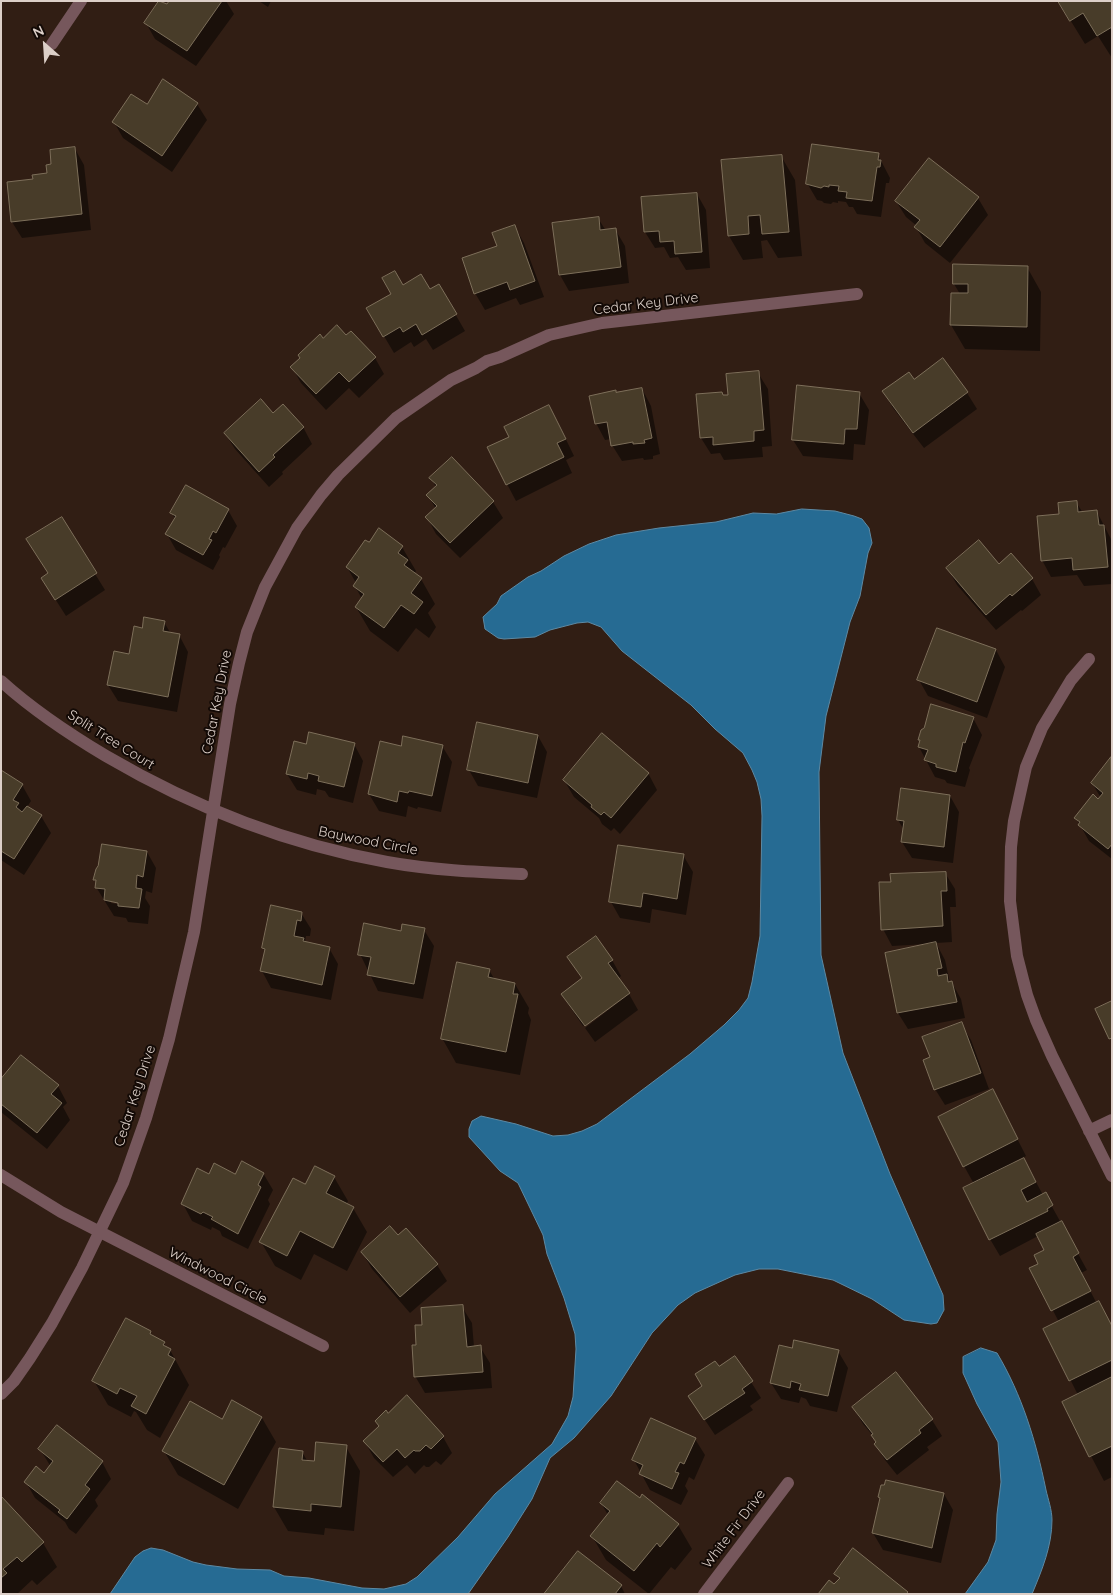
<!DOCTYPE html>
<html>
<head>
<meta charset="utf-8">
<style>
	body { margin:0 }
	#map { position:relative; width:1113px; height:1595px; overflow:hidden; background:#311e14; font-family:Quicksand,sans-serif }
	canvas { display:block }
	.frame { position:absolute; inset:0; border:2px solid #dccfc8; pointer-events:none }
	.north { position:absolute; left:20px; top:20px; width:50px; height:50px; -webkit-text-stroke:4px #130a06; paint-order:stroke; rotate:334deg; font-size:14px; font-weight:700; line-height:20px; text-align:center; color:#dccfc8 }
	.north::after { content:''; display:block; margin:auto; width:18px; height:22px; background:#dccfc8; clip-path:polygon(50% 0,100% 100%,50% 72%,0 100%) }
</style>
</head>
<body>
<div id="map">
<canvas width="1113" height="1595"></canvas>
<div class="frame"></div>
<div class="north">N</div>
</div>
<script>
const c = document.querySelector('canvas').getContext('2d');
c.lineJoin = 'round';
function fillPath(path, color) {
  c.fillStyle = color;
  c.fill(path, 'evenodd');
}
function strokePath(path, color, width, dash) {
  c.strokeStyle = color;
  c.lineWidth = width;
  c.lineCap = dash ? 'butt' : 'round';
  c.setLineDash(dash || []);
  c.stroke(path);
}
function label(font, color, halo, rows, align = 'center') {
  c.font = font + ' Quicksand,sans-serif';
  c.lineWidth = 4;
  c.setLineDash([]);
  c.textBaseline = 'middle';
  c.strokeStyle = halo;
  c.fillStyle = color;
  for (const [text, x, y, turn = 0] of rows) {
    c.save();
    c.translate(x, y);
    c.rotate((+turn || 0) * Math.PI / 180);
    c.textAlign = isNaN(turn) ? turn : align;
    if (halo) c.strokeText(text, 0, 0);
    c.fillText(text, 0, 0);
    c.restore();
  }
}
const water = new Path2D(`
	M802,509L835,511L854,516L862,519L869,528L872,543L868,553L860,596L850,622L826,716L819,772L821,955L843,1053L890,1174L943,1295L944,1310L937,1323L931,1324L904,1320L872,1299L833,1280L778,1269H759L735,1275L695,1293L678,1305L652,1333L611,1396L574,1438L550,1458L532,1499L508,1537L468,1594H110L135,1557L143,1551L151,1548L163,1550L193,1562L206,1565L237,1569L270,1570L284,1576L309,1578L362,1588L384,1589L406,1584L417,1577L458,1537L495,1494L552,1444L568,1416L573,1397L576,1349L575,1334L564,1298L547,1254L543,1235L518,1183L500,1171L469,1137V1129L472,1121L481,1116L516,1124L553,1136L568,1135L582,1131L597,1124L690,1054L724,1025L739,1010L748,998L752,982L760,936L762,816L761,799L757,782L752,770L743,753L715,729L691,705L622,651L601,627L588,622L577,623L550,630L535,637L504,639L498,638L485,629L483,617L497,604L501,596L528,577L541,571L564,556L589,544L616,535L659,528L716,522L753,513L776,514Z
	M981,1348L997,1353C1022,1395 1036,1441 1046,1490C1048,1499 1052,1510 1052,1520C1052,1546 1042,1570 1032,1594H965L988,1562L996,1540L997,1514L1001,1482L998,1442L977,1404L963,1373V1357Z`);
fillPath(water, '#266b93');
strokePath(water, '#5d89a3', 1);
fillPath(new Path2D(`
	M171,1H226L234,14L196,66L155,39L146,23L167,6Z
	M259,1H271L268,7Z
	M1112,1V58L1098,36L1085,44L1069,18Z
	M197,104L207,120L172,172L123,138L114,122L147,106Z
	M75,149L84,165L91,230L22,238L12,222L34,180L49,174L52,165Z
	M878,155L890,178L889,183H886L881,217L857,214L853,207H849L846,202L838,201V203L833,202L831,204L824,203L822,201L817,200L807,183Z
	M781,156L795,180L802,256L778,258L767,240L761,241L763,258L743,260L729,236Z
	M929,160L978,198L988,215L950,263L925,243L916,227L917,226L906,217L896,201Z
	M697,194L706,210L710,268L686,270L678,257L670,258L664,247L655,248L645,232Z
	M598,218L606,231L615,229L625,246L629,283L569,291L560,275Z
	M515,227L524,243L544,297L520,305L516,298L485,310L475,293L499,247Z
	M1027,267L1041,292L1040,351L965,349L951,325L952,294H960L954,284Z
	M403,286L430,291L439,286L465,331L433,350L426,339L414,347L411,342L394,353L368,309Z
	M346,337L375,358L384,374L359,398L349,388L326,410L301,383L292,367L323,339Z
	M943,359L967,393L977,409L924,448L893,408L884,392L914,381Z
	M758,373L768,389L772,446L762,447L763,457L724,460L720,453L711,454L701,438L724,396H729Z
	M642,389L651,406L660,454L653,456V459L644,460L643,458L622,461L612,445L611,439L605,440L596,423L616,393Z
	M859,393L869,410L865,445L854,444L853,460L803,456L793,440Z
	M273,414L303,427L312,444L282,472L283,474L269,487L235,449L225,433Z
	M558,423L574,456L566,460L572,473L516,501L507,484Z
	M452,458L493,502L503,518L460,558L436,534L427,517L436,509L428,495L436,487L431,478Z
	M1076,502L1083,513L1097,512L1112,541V584L1084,586L1077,575L1051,577L1042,560L1061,515Z
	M228,510L237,526L225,548L223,547L219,555L220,557L213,570L176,550L167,534L175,519L172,513Z
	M61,519L105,590L66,616L52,594L49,574L37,556Z
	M402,547L416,571L414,574L421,579L435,604L428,613L436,627L429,638L416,628L398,652L370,631L356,607L362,599L355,586L356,583L347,567Z
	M948,569L1032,579L1041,595L1022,611L1021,610L996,630L957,585Z
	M164,622L171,634L179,635L188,652L177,712L118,701L108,685L130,656L143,629Z
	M937,629L996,650L1005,667L987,718L928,696L919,680Z
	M973,718L982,735L969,768L970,770L965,787L947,783L945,780L935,777L919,747L920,742L919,740Z
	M538,736L547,752L537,798L478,786L469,770Z
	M354,744L363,761L353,803L329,797L325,791L317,789L316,795L297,790L287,774L307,746Z
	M442,746L452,762L441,812L418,807L417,809L408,806L406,817L379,811L369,794L402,747Z
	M1111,758L1112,759V859L1089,841L1076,818L1101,798L1092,783Z
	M1,771L22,785L31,801L27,807L41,816L51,833L24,875L1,860Z
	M648,773L657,790L620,834L614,828L611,831L602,824L599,818L574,797L564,780Z
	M950,796L959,812L953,863L912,858L902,842L904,830L898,820Z
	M147,852L156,868L152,893L146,891L145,898L150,906L148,924L128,922L126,918L114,916L96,887L97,883L95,880ZM111,900L124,905L111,903Z
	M683,855L693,872L686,915L652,909L650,923L620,918L611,902Z
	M945,873L955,889L956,907H950L952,942L936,943L945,960L950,983H952L961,999L965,1018L908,1029L898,1013L886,954L927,945V944L892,946L883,929L892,883Z
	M301,913L311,929L310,936H306L305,942L329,948L338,964L331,1000L271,988L262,971L265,952L263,948Z
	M424,930L434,946L423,999L378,991L360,954Z
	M569,958L612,960L621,976L618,979L628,992L583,1026L562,995L582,979Z
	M489,970L495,980L515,984L529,1008L528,1013L531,1020L520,1075L456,1063L442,1038Z
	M629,994L638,1010L595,1042L585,1028Z
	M961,1024L971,1040L989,1089L945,1105L935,1089Z
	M1,1081L58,1086L67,1103L63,1107L70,1120L47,1149L1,1112Z
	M1001,1107L1026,1156L1014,1162L1015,1164L1024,1160L1043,1195L1045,1194L1087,1270L1081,1273L1097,1304L1112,1326V1477L1104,1481L1063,1402L1078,1395L1045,1329L1059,1322L1031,1269L1040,1264L1045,1250L1038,1236L1000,1256L990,1239L974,1184L964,1166Z
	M263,1173L273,1190L268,1200L270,1204L248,1249L222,1236L220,1231L212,1227L211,1230L192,1221L183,1204L210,1176Z
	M334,1177L348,1201L346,1205L353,1208L367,1232L347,1271L314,1254L301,1280L275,1266L261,1242L306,1186Z
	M406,1229L437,1265L447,1281L410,1313L372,1269L362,1252L398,1237Z
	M462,1307L472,1323L474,1347H480L490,1363L492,1388L425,1393L415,1376L418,1346L424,1326Z
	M150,1332L154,1338L164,1343L166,1348L170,1350L189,1385L160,1438L147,1430L136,1412L134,1411L131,1417L108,1405L94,1381Z
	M793,1350L838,1351L848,1368L837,1412L810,1406L806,1399L801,1397L799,1403L781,1399L771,1383Z
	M718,1368L751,1382L761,1398L750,1406L753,1410L715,1435L689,1396L703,1387Z
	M896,1374L932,1420L942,1436L927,1447L929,1450L897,1475L885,1460L876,1444L877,1443L875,1438L863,1424L853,1407Z
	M262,1418L276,1442L238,1509L178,1475L164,1451L222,1421Z
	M380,1427L443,1437L452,1453L441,1465L436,1461L429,1467H426L424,1465L415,1474L407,1465L393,1477L374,1458L365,1442Z
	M695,1439L705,1455L694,1480L689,1477L685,1486L688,1491L681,1505L650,1490L634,1460Z
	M346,1447L360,1471L354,1531L325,1528L324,1535L288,1531L274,1507L302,1452L308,1462L315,1463Z
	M40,1449L102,1462L111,1479L95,1500L98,1506L76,1534L69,1529L65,1522L35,1498L26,1482L44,1474L51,1467Z
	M944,1494L953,1510L941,1563L883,1550L873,1533L881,1500L879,1497Z
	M1,1498L43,1543L57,1567L37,1585L32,1580L17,1594H1Z
	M601,1503L678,1525L692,1549L675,1570L671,1567L649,1594L606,1560L592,1536L608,1515Z
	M621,1586L625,1594H546Z`), '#0007');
const building = new Path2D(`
	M159,1L167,4L169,1H222L187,51L144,23Z
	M1058,1H1112V27L1097,36L1083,13L1070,21Z
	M163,79L198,103L162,156L112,122L131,94L147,104Z
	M812,144L879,153L878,160H881L880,167H877L872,201L846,198L847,192L838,191L839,186L829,185V187L824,186L821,188L806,184Z
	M75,147L82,214L11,222L7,182L33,179L32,175L47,173L46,165L51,164L50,150Z
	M782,155L789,232L762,234L760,215L748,216L749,234L728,236L721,160Z
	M929,158L979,197L940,247L914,227L920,220L895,201Z
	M697,193L702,252L675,254L674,241L660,242L659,231L644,232L641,197Z
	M599,217L600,230L616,228L621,267L559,275L552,223Z
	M515,225L535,281L510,290L507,282L474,294L462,258L497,246L492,233Z
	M953,264L1028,266L1027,327L950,325L951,293H968V284H953Z
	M395,271L403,285L421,274L430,289L439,284L457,314L422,335L416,324L403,332L400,327L383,337L366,308L391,294L382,278Z
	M337,325L346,335L351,331L376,357L349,382L339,372L316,394L290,367L300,358L298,355L320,334L323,338Z
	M943,358L968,392L913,433L882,391L909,372L914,379Z
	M759,371L764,430L754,431V441L713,445V437L700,438L696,394L722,392L723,395H728L726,374Z
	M797,385L860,392L857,429H845L844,444L792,440Z
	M642,388L652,438L644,440L645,443L633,444V442L611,446L607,422L595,424L589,396L616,390V392Z
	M261,399L273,413L283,404L304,427L273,455L275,457L259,472L224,433Z
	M549,405L566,439L557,443L564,457L506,485L487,447L509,437L504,427Z
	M452,457L494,501L450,543L425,517L437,506L426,495L437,485L429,478Z
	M186,485L229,509L216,533L213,531L209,539L212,540L203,555L165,534L176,516L170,513Z
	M1077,501L1078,512L1097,510L1099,525H1104L1108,567L1073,570L1072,558L1041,561L1037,516L1059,514L1058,503Z
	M62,517L97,573L55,600L41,578L48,573L26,539Z
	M379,528L403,546L398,553L408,560L404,565L422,578L411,593L423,602L414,614L401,605L384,628L355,607L364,594L353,586L359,577L346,567L365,540L369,542Z
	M979,540L999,564L1011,553L1033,578L1012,596L1010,594L986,615L946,568Z
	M144,617L165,621L163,631L180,634L168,697L107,685L114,651L129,654L134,626L142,628Z
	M937,628L996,649L977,702L917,680Z
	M931,704L974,717L965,743L963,742L956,772L936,767V764L924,760L928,750L918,747L920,740H918L921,730L924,728Z
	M477,722L538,735L528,783L467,770Z
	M309,732L355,743L344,787L318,781L319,776L308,773L307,779L286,774L294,741L306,744Z
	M602,733L649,773L611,818L604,812L601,815L591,807L592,805L563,780Z
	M403,736L443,745L432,796L409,791L408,793L399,791L397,802L368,794L380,741L401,746Z
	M1111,757L1112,844L1108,849L1078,825L1080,822L1074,818L1093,794L1098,799L1103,793L1091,783Z
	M1,770L23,784L13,800L19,803L16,807L22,812L27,806L42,815L14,859L1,851Z
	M901,788L950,795L944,847L901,842L904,821L897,820Z
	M102,844L147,851L143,877L137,875L136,888L142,889L139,908L118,906V903L104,900L105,889L95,888L96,880H93L96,869L98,866Z
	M618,845L684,854L677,899L643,893L641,907L609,902Z
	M946,872L947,891H941L943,926L881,930L879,882H891L890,874Z
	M271,905L302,912L301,921L297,920L294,936L304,938L303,941L330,947L322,985L260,971L265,949L262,948Z
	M364,923L401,931L402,924L425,928L414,984L367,975L371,957L358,955Z
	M596,936L613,960L608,963L630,993L585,1026L561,994L582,978L567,957Z
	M936,942L942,968L937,969L938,976L947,974L948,982L952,981L957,1002L897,1013L885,953Z
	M457,962L490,969L488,977L515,983L513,994H518L506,1052L441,1039Z
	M1112,1001V1038L1109,1039L1095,1009Z
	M962,1022L981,1073L934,1090L923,1060L930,1057L922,1037Z
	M21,1055L59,1085L51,1094L62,1103L37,1133L1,1104V1079Z
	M993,1089L1018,1139L963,1167L938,1117Z
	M1024,1158L1036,1182L1021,1190L1027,1202L1046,1192L1053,1205L1047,1209L1048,1211L989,1240L963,1188Z
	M242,1161L264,1173L258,1185L261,1187L238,1234L211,1219L213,1217L203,1212L201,1214L181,1204L197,1168L209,1174L214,1163L235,1174Z
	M315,1166L335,1176L326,1193L354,1207L333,1248L300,1231L287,1256L259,1242L293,1178L305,1184Z
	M1062,1221L1079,1253L1073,1257L1091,1291L1051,1311L1029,1268L1038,1264L1034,1255L1044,1250L1036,1234Z
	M390,1226L398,1235L406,1228L438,1264L400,1297L361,1252Z
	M1099,1301L1112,1326V1360L1069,1381L1043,1329Z
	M463,1305L467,1347L481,1345L483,1372L414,1377L412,1345H416L415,1325H422L421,1308Z
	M126,1318L151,1331L150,1334L165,1342L163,1345L171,1349L168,1355L175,1359L146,1414L131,1406L137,1396L120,1388L117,1394L92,1381Z
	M794,1340L839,1350L828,1396L799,1390L801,1384L791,1381L790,1388L770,1383L779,1345L792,1348Z
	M735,1356L753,1381L742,1389L745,1393L704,1420L688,1396L702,1386L695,1374L715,1361L719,1366Z
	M896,1372L933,1419L919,1430L921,1433L887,1460L874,1444L876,1442L871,1435L873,1434L852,1407Z
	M1112,1377V1446L1089,1457L1062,1402Z
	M407,1395L444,1436L431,1449L426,1445L420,1451H415L414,1450L405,1458L397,1449L383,1462L363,1441L379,1426L375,1421L386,1410L388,1413Z
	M232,1400L262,1417L224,1485L162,1451L190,1401L222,1419Z
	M651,1418L696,1438L684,1464L680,1462L675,1472L679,1473L672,1489L639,1474L643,1465L632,1460Z
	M57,1425L103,1461L85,1485L90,1489L67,1519L58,1512L60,1510L24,1482L36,1466L44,1473L53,1461L38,1449Z
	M316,1442L347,1445L341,1507L311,1504V1511L273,1507L279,1448L303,1451L302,1460L314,1461Z
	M886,1480L944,1493L932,1548L872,1533L880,1498L878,1497L881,1485H884Z
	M617,1481L640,1498L642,1494L679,1524L660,1547L657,1543L634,1571L590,1536L610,1511L600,1503Z
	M1,1496L44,1542L22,1562L17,1557L3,1569L7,1573L1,1578Z
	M853,1548L908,1592L906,1594H818L829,1580L834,1584L840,1578L834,1574Z
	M578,1551L622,1585L615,1594H544Z`);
fillPath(building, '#483c29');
strokePath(building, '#7d6f5a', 1);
strokePath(new Path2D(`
	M52,44L81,1
	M1089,659L1071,680L1042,728L1026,767L1014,821L1011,847L1010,901L1017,956L1027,995L1036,1020L1052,1056L1112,1176
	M1,681C33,710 69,734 106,756C193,807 287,844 387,862C431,870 477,872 522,874
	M1089,1131L1112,1120
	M1,1175L61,1212L323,1346
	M1,1394L14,1381L30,1358L52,1323L82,1268L123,1183L146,1118L169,1039L194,932L230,704L239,663L247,632L265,587L297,528L321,495L338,475L396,418L451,380L476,368L487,361L500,357L549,335L602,323L857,294
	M704,1594L788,1483`), '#76575c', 12);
label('14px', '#dccfc8', '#130a06', [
	["Cedar Key Drive",646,304,-7],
	["Cedar Key Drive",217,702,-79],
	["Split Tree Court",111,740,32],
	["Baywood Circle",368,841,11],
	["Cedar Key Drive",135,1096,-72],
	["Windwood Circle",218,1276,27],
	["White Fir Drive",734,1529,-53]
]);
</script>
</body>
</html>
